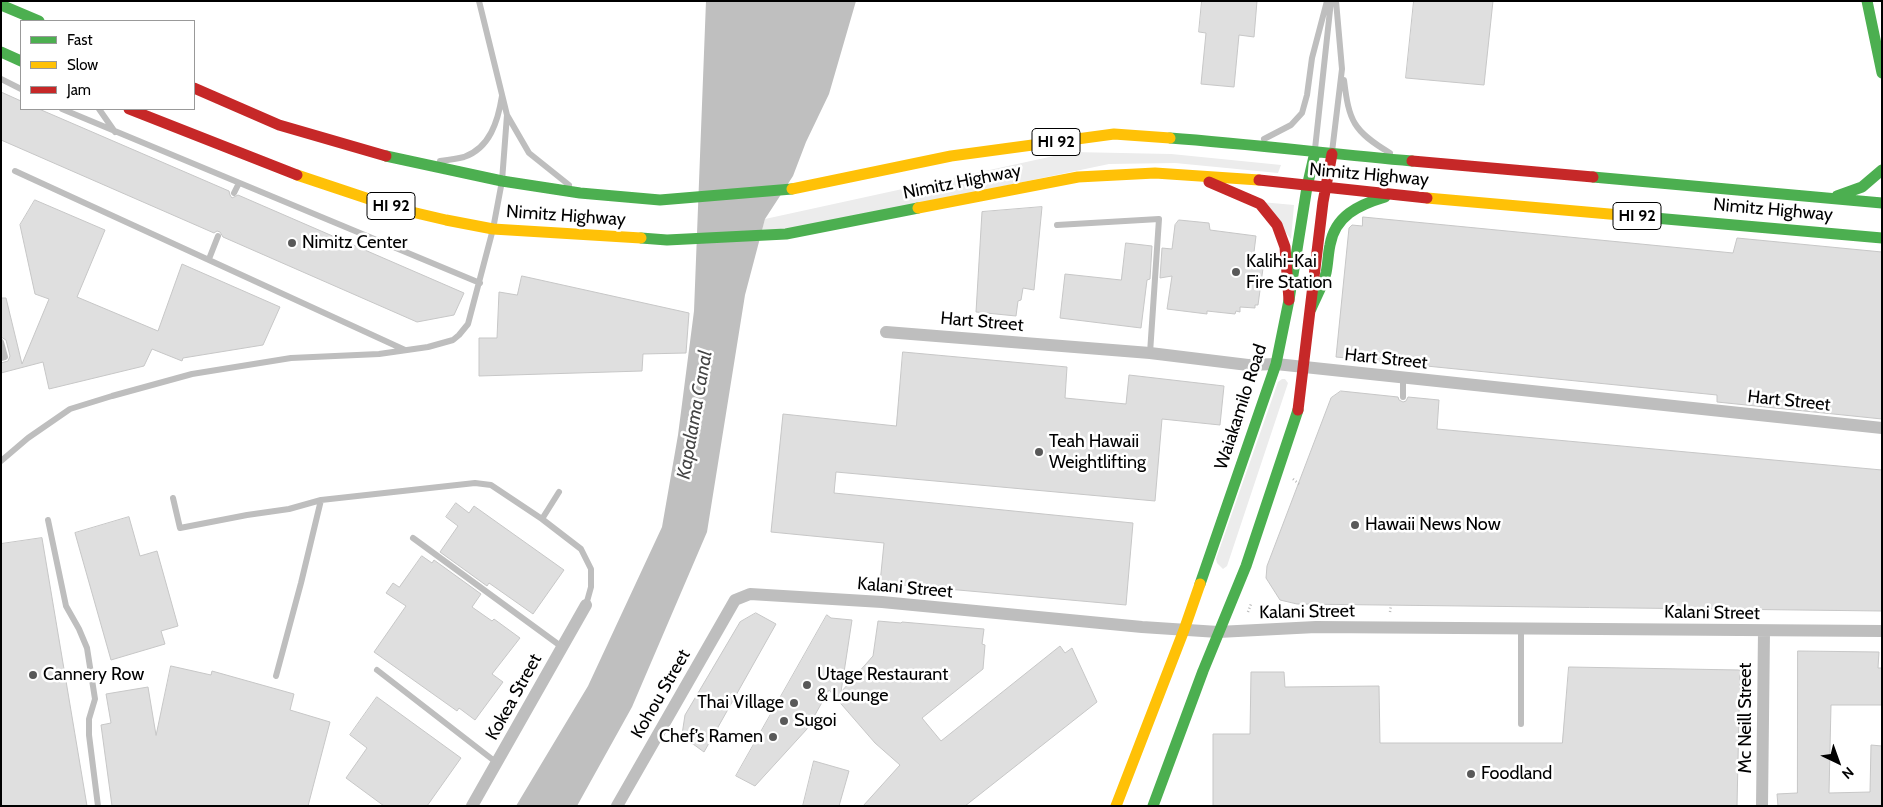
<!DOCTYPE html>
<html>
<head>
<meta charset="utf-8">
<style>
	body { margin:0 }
	#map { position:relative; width:1883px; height:807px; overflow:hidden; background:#fff; font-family:Cabin,sans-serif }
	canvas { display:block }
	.frame { position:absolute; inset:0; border:2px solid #000; pointer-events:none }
	.legend { position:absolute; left:20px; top:20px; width:175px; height:90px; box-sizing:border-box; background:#fff; border:1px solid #999; margin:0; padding:6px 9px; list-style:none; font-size:15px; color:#000 }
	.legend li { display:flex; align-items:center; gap:10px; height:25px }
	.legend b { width:25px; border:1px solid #999 }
	.north { position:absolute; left:1813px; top:737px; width:50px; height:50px; -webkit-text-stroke:4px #fff; paint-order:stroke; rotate:138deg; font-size:14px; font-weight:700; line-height:20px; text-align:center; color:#000 }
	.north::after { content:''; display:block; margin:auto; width:18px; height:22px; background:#000; clip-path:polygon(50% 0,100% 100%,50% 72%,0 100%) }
</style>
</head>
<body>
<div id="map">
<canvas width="1883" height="807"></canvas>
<div class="frame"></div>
<ul class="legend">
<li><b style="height:6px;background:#4caf50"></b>Fast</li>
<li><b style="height:6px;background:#ffc107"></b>Slow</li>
<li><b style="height:6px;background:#c62828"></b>Jam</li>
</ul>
<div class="north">N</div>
</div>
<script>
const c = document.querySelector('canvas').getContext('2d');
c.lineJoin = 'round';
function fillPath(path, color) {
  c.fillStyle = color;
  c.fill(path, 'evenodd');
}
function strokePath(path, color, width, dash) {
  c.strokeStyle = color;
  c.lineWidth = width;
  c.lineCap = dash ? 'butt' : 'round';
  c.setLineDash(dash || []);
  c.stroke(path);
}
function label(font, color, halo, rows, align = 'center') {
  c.font = font + ' Cabin,sans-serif';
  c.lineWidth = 5;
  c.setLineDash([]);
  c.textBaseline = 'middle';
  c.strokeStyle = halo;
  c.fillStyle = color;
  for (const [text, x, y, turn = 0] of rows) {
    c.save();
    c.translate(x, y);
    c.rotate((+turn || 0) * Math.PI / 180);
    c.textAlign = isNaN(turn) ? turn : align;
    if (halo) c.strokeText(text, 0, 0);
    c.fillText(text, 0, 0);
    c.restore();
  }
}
fillPath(new Path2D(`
	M1072,152L1171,154L1281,165L1278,173L1175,163L1109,164L760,237L765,219Z
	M1261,202L1294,205L1291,239Z
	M1282,379H1285L1288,383L1227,566L1223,569L1217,563L1216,559L1278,382Z`), '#ececec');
fillPath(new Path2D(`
	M706,1H856L829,94L806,142L793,176L765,219L745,295L707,532L632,707L577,806H516L588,686L662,527L678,435L694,311Z`), '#bfbfbf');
const building = new Path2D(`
	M1202,1H1257L1254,37L1239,35L1234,87L1201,84L1206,33L1199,32Z
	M1414,1H1493L1484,85L1406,78Z
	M1,92L21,101V109H39L229,191L230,195L232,198L238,195L464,293L454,315L417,322L223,237L220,232L217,231L214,233L1,140Z
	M35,200L105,230L77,297L158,331L182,264L280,307L263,345L183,358L182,361L152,349L144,366L49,389L43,362L1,373V363L8,361L10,356L6,340L1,337V298H6L22,364L49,299L35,294L20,225Z
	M1042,207L1034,290L1023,288L1021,300L1018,301L1016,316L976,312L982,212Z
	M1363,217L1733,253L1737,238L1882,252V419L1717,402V395L1336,357L1349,228L1352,225L1362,226Z
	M1179,220L1209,223L1210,230L1256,236L1253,260L1264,261L1258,305H1255V308L1240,307V312L1236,311L1235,314L1207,311V314L1167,309L1172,276L1160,278L1162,248L1172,249L1175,225Z
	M1126,243L1152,246L1150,279L1147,280L1141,328L1060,318L1065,274L1121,280Z
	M522,276L689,313L686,353L643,354L642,371L479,376V338H497L499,292L517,295Z
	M903,352L1067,367L1065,398L1126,404L1129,375L1224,386L1220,425L1162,419L1155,501L836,472L834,493L1133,523L1126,605L880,583L884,543L771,532L783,414L896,426Z
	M1341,391L1398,397L1399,400L1403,402L1406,401L1408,397L1439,400L1437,429L1882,470V611L1297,604L1280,600L1266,578L1267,566L1331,398Z
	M456,503L469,513L474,506L564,570L533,614L489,583L487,586L440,552L458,526L446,517Z
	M129,517L140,556L157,551L178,626L161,631L165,644L111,660L75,533Z
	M42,538L87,806H1V544Z
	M422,556L432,563L434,560L481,594L472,607L492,621L494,619L520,638L492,674L503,682L475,720L459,708L457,711L374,652L406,606L386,593L393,583L399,587Z
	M756,613L776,624L704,752L693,744L681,741L685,715L740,622Z
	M827,615L831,618L852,620L841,692L873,656L878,621L901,623L902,622L984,629L982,644L985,645L983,669L922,718L941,741L1060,646L1065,653L1072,648L1097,702L965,806H863L900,765L875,743L829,690L807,729L755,786L736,776Z
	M1798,651L1879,652L1878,668H1882V705H1831L1829,793L1870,792L1871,745L1882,746V806H1778L1777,794L1797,793Z
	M171,666L211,675L212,671L294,694L290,710L330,722L308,806H112L101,725L111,723L106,694L148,687L156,735Z
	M1569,667L1740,670L1737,806H1213V734H1250L1251,672H1284L1285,687L1379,686L1380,743H1562Z
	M377,697L461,758L427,806H384L346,778L367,748L350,735Z
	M814,761L849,771L839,806H803Z`);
fillPath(building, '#dfdfdf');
strokePath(building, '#c7c7c7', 1);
strokePath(new Path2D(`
	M1293,479L1299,484
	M1248,612L1251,604
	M1390,612L1391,605`), '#b9b9b9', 2.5, [1, 2.5]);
strokePath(new Path2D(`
	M1,79L21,89
	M1344,80C1349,121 1353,131 1390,153
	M62,109L480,283
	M99,109L115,132
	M507,115L529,153L569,185
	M1264,139L1291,125L1302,113L1307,95L1312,58L1327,1
	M1315,149L1331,1
	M1332,152L1342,69L1336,1
	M440,161C448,160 456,159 464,157C490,148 498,121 502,96
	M15,171L405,350
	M234,193L239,183
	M1057,225L1159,219L1150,353
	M209,259L218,236
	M1,342L5,357L1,358
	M1403,378V397
	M1,461L28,438L70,409L112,396L192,374L291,358L379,354L428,347L453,340L459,335L468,324L493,229L502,181L507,115L479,1
	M173,498L180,528L247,515L289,509L321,500L475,483L491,485L542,519L581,549L591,569V587L586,605
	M542,519L559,492
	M48,520L66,606L79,629L87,648L95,699L89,719V735L98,806
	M413,538L562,647
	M377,670L497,763
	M276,676L301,583L321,500
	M1521,724V628`), '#bebebe', 6);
strokePath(new Path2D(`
	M886,332L1150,353L1248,365L1276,364L1882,428
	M472,806L586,605
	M617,806L735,600L750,594L882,602L1142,627L1218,632L1316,627L1882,631
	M1762,806L1764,631`), '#bebebe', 12);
strokePath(new Path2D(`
	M1867,1L1882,73
	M1,5L39,21
	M1,52L21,61
	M1170,138C1251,144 1331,154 1412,161
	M386,156L502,181L580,193L660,200L792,189
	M1593,177L1882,203
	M1837,196L1862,187L1882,170
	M1632,216L1882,238
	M641,238L667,240L786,234L918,208
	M1311,309C1316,297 1323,285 1326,273C1328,264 1328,254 1330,245C1335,216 1358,205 1385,197
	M1200,584L1276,364L1289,300L1307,187L1315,152
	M1153,806L1203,671L1246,566L1298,410`), '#4caf50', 11);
strokePath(new Path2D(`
	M297,175L399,209L446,220L493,229L641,238
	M792,189L951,156L1114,134L1170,138
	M1427,198L1632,216
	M918,208L1078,177L1155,173L1259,180
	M1116,806L1184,630L1200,584`), '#ffc107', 11);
strokePath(new Path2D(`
	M194,88L279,125L386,156
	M129,109L297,175
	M1412,161L1593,177
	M1259,180L1427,198
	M1209,182L1260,204L1277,225L1285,247L1289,300
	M1298,410L1323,202L1332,154`), '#c62828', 11);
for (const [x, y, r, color] of [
	[292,243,5,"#595959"],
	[1236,272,5,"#595959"],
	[1039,452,5,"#595959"],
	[1355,525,5,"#595959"],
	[33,675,5,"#595959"],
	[807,685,5,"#595959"],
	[794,703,5,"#595959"],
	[784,721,5,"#595959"],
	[773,737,5,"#595959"],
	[1471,774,5,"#595959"]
]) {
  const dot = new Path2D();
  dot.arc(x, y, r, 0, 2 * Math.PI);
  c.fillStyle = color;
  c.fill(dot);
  strokePath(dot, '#fff', 2);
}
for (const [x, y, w] of [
	[1056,142,48],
	[391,206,48],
	[1637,216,48]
]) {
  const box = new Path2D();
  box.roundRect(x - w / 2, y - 13.5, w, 27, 4);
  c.fillStyle = '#fff';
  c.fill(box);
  strokePath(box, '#000', 1);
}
label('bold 16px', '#000', null, [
	["HI 92",1056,142],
	["HI 92",391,206],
	["HI 92",1637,216]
]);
label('18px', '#000', '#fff', [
	["Nimitz Highway",1369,175,5],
	["Nimitz Highway",962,182,-11],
	["Nimitz Highway",1773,210,5],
	["Nimitz Highway",566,216,4],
	["Hart Street",982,322,5],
	["Hart Street",1386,359,6],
	["Hart Street",1789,401,6],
	["Waiakamilo Road",1241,407,-72],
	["Kalani Street",905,588,5],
	["Kalani Street",1307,612,-1],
	["Kalani Street",1712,613,1],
	["Kohou Street",661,694,-60],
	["Kokea Street",514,697,-61],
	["Mc Neill Street",1746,718,-90]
]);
label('18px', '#000', '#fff', [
	["Nimitz Center",302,243],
	["Kalihi-Kai",1246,262],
	["Fire Station",1246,283],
	["Teah Hawaii",1049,442],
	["Weightlifting",1049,463],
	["Hawaii News Now",1365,525],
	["Cannery Row",43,675],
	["Utage Restaurant",817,675],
	["& Lounge",817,696],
	["Thai Village",784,703,"right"],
	["Sugoi",794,721],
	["Chef’s Ramen",763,737,"right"],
	["Foodland",1481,774]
], 'left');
label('italic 19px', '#444', '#fff', [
	["Kapalama Canal",695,415,-80]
]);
</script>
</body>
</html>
